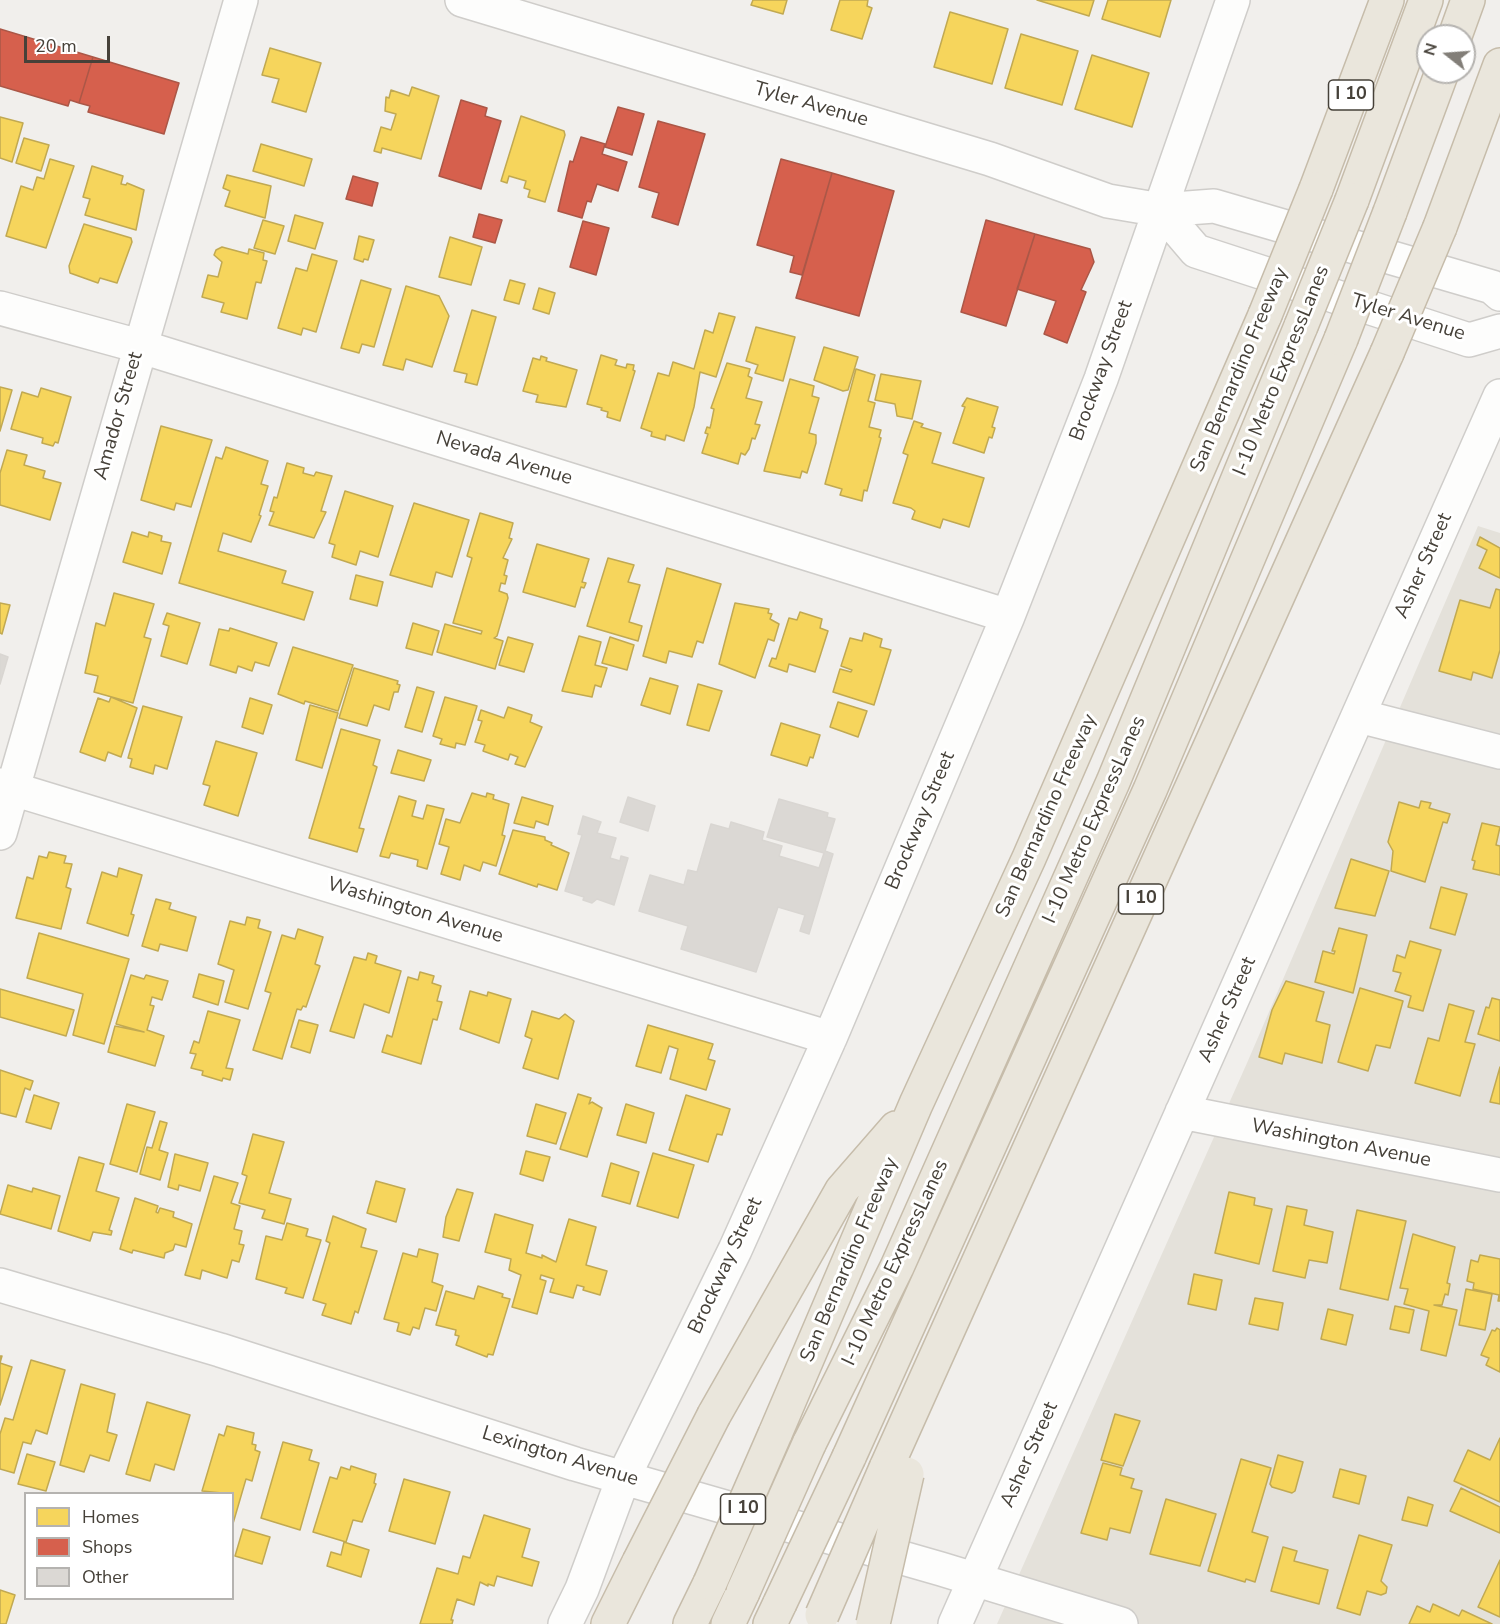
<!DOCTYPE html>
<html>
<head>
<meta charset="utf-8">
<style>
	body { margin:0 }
	#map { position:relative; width:1500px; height:1624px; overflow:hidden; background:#f1efec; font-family:"Nunito Sans",sans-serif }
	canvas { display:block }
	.legend { position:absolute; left:24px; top:1492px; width:210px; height:108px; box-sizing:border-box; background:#fff; border:2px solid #b5b3b0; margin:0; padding:8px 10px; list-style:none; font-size:18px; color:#464139 }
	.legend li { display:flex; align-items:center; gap:12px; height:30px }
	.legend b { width:30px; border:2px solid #b5b3b0 }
	.north { position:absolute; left:1416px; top:24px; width:60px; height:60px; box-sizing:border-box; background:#fff; border:2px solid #b5b3b0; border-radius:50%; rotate:287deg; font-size:16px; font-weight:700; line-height:24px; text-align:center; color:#464139 }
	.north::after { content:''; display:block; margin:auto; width:21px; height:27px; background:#827e78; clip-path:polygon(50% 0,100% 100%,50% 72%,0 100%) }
	.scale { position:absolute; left:24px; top:36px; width:86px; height:27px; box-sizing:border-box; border:3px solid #464139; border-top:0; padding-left:8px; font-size:18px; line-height:21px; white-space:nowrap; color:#464139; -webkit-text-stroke:4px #fff; paint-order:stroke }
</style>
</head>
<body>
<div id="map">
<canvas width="1500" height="1624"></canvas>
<ul class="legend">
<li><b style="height:16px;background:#f6d55c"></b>Homes</li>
<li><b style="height:16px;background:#d6604d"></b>Shops</li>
<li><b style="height:16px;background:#dbd8d4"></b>Other</li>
</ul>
<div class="north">N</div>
<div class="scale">20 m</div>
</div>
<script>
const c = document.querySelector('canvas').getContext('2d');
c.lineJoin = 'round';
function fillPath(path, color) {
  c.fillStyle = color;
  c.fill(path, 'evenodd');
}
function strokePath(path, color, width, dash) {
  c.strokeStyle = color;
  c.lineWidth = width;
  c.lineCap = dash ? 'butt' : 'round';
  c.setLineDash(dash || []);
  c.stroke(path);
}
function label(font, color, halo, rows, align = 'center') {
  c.font = font + ' "Nunito Sans",sans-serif';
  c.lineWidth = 6;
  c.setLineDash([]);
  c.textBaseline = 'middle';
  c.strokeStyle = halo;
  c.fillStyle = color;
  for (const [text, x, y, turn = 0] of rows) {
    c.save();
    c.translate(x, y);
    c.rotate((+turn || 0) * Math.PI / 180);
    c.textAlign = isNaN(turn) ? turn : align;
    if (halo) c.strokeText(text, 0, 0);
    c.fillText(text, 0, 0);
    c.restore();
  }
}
fillPath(new Path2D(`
	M1478,526L1500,533V1624H997L1247,1063Z`), '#e4e1da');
const homes = new Path2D(`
	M753,0H787L783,14L751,5Z
	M840,0H868L867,6L872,8L862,39L831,30Z
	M1037,0H1094L1089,16Z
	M1108,0H1171L1160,37L1102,19Z
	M950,12L1008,29L992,84L934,67Z
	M1021,34L1078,51L1062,105L1005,88Z
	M270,48L321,63L306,112L272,102L279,79L262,75Z
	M1092,55L1149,73L1132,127L1075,109Z
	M412,87L439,96L421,159L382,148L381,153L374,151L381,127L391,130L396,114L385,111L386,97L389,98L391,90L409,96Z
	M521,116L564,131L565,135L545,202L528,197L530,190L524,188L526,181L509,176L507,183L501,181Z
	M0,117L23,123L12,162L0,158Z
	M24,138L49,145L41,171L16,163Z
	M261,144L312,159L304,186L253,171Z
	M50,159L74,166L46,248L6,236L21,186L33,190L37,177L44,179Z
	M92,166L123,176L121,184L126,185L127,183L144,190L136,230L85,215L90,199L83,197Z
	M227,175L271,186L265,218L225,206L230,191L223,188Z
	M295,215L323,223L315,249L288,241Z
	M263,220L284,226L275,254L254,248Z
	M84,224L131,238L132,242L117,283L100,278L98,283L70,273L69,266Z
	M359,236L374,240L368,260L364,259L363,262L354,259Z
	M450,237L482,247L471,285L439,277Z
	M222,247L248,254L249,249L264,253L263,260L267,261L261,283L256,282L247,319L221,312L224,303L202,297L208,275L218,277L222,262L214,255L216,250Z
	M312,254L337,261L316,332L303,328L301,335L278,328L296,268L307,271Z
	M361,280L391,289L374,347L362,344L359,353L341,348Z
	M510,280L525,284L519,304L504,300Z
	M406,286L439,296L449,316L432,367L406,359L403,370L383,365Z
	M539,288L555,293L549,314L533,309Z
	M472,310L496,317L477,385L465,382L467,374L454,371Z
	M719,313L735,317L716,377L700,372L694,407L684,441L666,435L665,440L651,436L652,432L641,428L658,373L669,376L673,362L694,369L705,330L713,333Z
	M756,327L795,337L783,381L755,373L758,365L746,361Z
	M824,347L858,357L848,390L843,391L814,380Z
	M601,355L617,360L615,365L626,368L627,364L634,365L633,370L635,371L620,421L607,417L608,412L601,410L602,408L587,404Z
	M541,356L547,358L546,361L577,370L566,407L536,402L538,395L523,391L533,358L540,360Z
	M727,363L750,369L748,376L752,378L746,398L762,402L755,424L760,425L755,439L752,438L749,449L745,455L741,453L738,464L702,453L708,434L705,433L707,427L710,428L711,424L714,409L711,408Z
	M856,369L875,375L868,401L875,403L869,427L881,430L879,437L881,438L867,491L864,490L862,501L840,495L842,489L825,484Z
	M881,374L921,381L912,419L897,416L895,404L875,400Z
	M790,379L814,386L812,396L819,398L809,433L816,435V443L807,473L802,471L800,478L764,471Z
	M0,387L12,390L0,431Z
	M41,388L71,397L58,443L55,442L53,446L42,443L43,438L11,429L22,392L38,397Z
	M967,398L998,407L992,427L995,428L992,438L989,437L984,453L953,443L965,407L962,406Z
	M914,421L923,424L921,427L941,433L932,463L984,478L969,527L943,519L940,528L912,519L915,511L911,508L893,503L908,455L903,453Z
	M161,426L212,440L191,507L176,503L174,510L141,500Z
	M226,447L268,461L261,484L268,486L259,515L261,516L251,542L223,533L218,551L286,571L282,583L313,592L304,620L179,583L216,457L222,459Z
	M7,450L27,455L24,465L45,471L43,478L61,483L50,520L0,505V473Z
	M287,463L304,468L303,473L314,476L316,472L332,476L321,511L326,512L314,538L269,525L274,512L270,511L274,497L277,498Z
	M345,491L393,506L378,557L360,551L356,565L332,557L335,545L329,543Z
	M414,503L469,520L452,577L436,572L432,587L390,575Z
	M480,513L513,523L509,538L512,539L503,558L508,560L504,575L507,576L505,584L501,583L499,591L507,594L508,598L497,636L494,638L503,641L495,669L437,652L445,624L481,634L482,631L453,623L472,558L467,556Z
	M132,532L148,537L149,532L162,536L161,541L171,543L162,574L123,562Z
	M1480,537L1500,548V578L1479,568L1487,550L1477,545Z
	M537,544L589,559L582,582L586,583L584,588L581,587L575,607L523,592Z
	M608,558L634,565L628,582L640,585L629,622L642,626L638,641L587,626Z
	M667,568L721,584L703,643L697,641L692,657L669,651L666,663L643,656Z
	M356,575L383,582L377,606L350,599Z
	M1496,589L1500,590V650L1492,678L1473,672L1471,680L1439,671L1460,600L1490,608Z
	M114,593L154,604L144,637L151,639L133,703L94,692L98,676L85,673L96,623L105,626Z
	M0,603L10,605L2,634L0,633Z
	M735,603L769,609L768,613L772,614L770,619L779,624L774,641L768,639L755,678L719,664Z
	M800,612L822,619L820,628L828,631L815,672L789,664L787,672L769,666L772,658L776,659L789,618L797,620Z
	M167,613L200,623L187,664L161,656L169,626L163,624Z
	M413,623L439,631L432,655L406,648Z
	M230,628L277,643L269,666L255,662L252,671L238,666L236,673L210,665L219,629L229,631Z
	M864,633L882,639L880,647L891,650L874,705L833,692L840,669L851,672L852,670L841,666L850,638L862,641Z
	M579,636L601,642L595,665L607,668L601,687L595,685L592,697L562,691Z
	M508,637L533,644L524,672L499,665Z
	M610,637L634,645L627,670L602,663Z
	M293,647L353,665L338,711L305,701L304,704L278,694Z
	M354,668L398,681L397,684L400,685L398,692H394L389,710L374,705L367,726L339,718Z
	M650,678L678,686L670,714L641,705Z
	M698,684L722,691L709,731L687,725Z
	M417,687L434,692L422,732L405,727Z
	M111,697L137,708L121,757L108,752L105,761L80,752L98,698L109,702Z
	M445,697L477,706L465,745L456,743L455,748L440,744L442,739L433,736Z
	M250,698L272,705L263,734L242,727Z
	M838,702L867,711L858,737L830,727Z
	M310,705L338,713L322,768L296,760Z
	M143,706L182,717L167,769L155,765L153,774L130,767L132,759L128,758Z
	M508,707L532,715L530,722L542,727L525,767L515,764L518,757L510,754L508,760L483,751L485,745L475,742L482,721L478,720L481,710L504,718Z
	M781,723L820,735L813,758L810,757L807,766L771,755Z
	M341,729L380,740L373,765L377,767L359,828L364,829L357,852L309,838Z
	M216,741L257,753L238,816L204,805L210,786L203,784Z
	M398,750L431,760L424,781L391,773Z
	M472,793L486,797L487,793L494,795L493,799L509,804L502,835L505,836L496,866L483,862L480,871L464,865L460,880L441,874L449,847L439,844L446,819L460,823Z
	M399,796L416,801L412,816L423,819L427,805L444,809L427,869L417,866L418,860L391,853L389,858L380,856Z
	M522,797L553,806L548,825L536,821L534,828L514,823Z
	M1421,801L1431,803L1429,808L1450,814L1447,823L1443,822L1425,882L1391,871L1393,851L1388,842L1399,802L1419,808Z
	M1482,823L1500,827L1496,845L1500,846V875L1473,869L1475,861L1472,860Z
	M513,830L545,837V840L552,843L551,845L569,853L557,890L538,884L537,887L499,874Z
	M49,852L66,856L64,863L72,864L66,887L71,889L61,929L16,918L27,877L33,879L39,856L47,858Z
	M1351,859L1389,871L1375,916L1335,908Z
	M119,868L142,875L131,914L134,915L128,936L87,923L102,872L117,877Z
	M1441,887L1467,894L1455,935L1430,928Z
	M156,899L171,903L169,909L196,917L187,951L160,944L158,951L142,946Z
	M247,917L260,920L258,928L271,932L248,1009L225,1002L234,970L218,964L230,921L245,925Z
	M1339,928L1367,935L1353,993L1315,982L1323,951L1334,954L1335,951H1332Z
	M298,929L323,937L315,964L320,966L306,1007L303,1006L301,1010L297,1009L282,1059L253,1050L271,993L265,991L282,935L295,939Z
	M39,933L129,959L104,1044L73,1035L83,994L27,978Z
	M1410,941L1441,950L1423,1011L1408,1007L1411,996L1395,991L1401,973L1393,971L1397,955L1405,958Z
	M368,953L377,956L375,963L401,971L389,1013L364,1004L354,1038L330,1031L354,957L366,960Z
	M420,972L434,976L432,983L441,986L437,1001L442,1002L437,1020L433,1019L421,1064L382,1052L387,1035L392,1037L408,977L418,980Z
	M199,974L224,981L218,1005L193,997Z
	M131,975L144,979L146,975L168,981L162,1000L152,997L150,1005L154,1006L147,1030L164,1036L155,1066L108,1052L115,1026L144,1032L116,1024Z
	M1286,981L1324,992L1316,1021L1330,1025L1322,1063L1285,1053L1282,1064L1259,1057L1272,1010Z
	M1360,988L1403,1001L1390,1048L1376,1045L1368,1071L1338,1062Z
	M0,989L74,1010L66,1036L0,1017Z
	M470,991L487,996L488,992L511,999L499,1043L460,1029Z
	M1492,998L1500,1000V1041L1478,1034L1486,1007L1489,1008Z
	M1449,1004L1474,1011L1465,1042L1475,1044L1460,1096L1415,1083L1428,1038L1439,1041Z
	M208,1011L240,1020L226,1068L233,1069L230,1080L223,1078L222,1081L202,1075L203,1071L191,1068L196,1054L190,1053L194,1041L199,1043Z
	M532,1011L559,1019L565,1014L574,1021L558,1079L523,1068L532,1039L525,1036Z
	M299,1020L318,1025L310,1053L291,1047Z
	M648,1025L713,1044L708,1059L715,1061L706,1090L670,1079L678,1049L669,1046L661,1073L636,1066Z
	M1500,1067V1104L1490,1102Z
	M0,1070L33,1081L30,1090L25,1088L16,1117L0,1113Z
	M578,1094L591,1098L589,1104L592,1102L602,1108L587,1157L560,1149Z
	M34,1095L59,1103L51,1129L26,1122Z
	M686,1095L730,1109L722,1135L717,1134L708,1162L669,1150Z
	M127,1104L155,1112L137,1172L110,1164Z
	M536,1104L566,1113L556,1144L527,1136Z
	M626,1104L654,1113L646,1143L617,1135Z
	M160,1121L167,1123L159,1150L168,1153L160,1180L140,1174L147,1147L152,1148Z
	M253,1134L284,1142L269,1193L291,1199L284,1224L262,1218L265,1210L239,1203L247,1176L242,1174Z
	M526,1151L550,1157L543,1181L520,1174Z
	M653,1153L694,1165L678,1218L637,1206Z
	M175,1154L208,1163L200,1191L179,1185L178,1190L168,1187Z
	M79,1157L104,1164L96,1191L119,1198L109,1230L112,1231L111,1235L93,1232L90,1241L58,1231Z
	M611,1163L639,1172L630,1204L602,1196Z
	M214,1176L238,1183L231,1203L240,1206L234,1229L242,1231L239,1244L244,1245L239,1262L232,1260L227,1278L202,1270L200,1279L185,1275Z
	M376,1181L405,1189L396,1222L367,1213Z
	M8,1185L32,1192L33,1188L60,1196L51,1229L0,1214Z
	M457,1189L473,1193L459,1241L443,1237L446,1217Z
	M1229,1192L1255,1198L1254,1205L1272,1209L1259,1264L1215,1253Z
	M135,1198L158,1206L156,1212L158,1213L160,1208L174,1212L173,1217L192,1224L186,1247L175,1244L173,1250L165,1253L164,1258L133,1250L132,1253L120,1249Z
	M1287,1206L1307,1210L1304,1225L1333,1232L1327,1263L1309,1260L1305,1278L1273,1271Z
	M1357,1210L1406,1221L1388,1300L1340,1289Z
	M495,1214L533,1225L526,1253L542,1258V1255L556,1262L569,1219L596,1227L586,1265L607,1271L600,1295L583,1290L584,1287L577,1285L573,1298L550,1292L554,1279L541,1275L540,1279L546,1281L537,1314L512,1307L521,1275L509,1270L511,1259L485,1252Z
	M333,1216L366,1229L361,1247L377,1251L358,1313L355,1311L351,1324L322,1315L326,1304L313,1300L330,1243L326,1241Z
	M287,1223L308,1229L306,1236L321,1240L303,1298L285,1293L287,1288L256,1279L266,1236L282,1240Z
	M1413,1234L1455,1247L1447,1283L1450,1284L1448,1295L1445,1294L1442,1305H1434L1457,1310L1446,1356L1421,1350L1429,1311L1404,1304L1408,1289L1400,1288Z
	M419,1249L438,1254L432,1282L443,1286L436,1311L425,1308L419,1329L413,1327L410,1335L397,1331L399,1323L384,1319L403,1253L417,1257Z
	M1480,1255L1500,1259V1301H1498L1499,1295L1473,1289L1474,1283L1467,1281L1471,1260L1478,1262Z
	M1194,1274L1222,1280L1216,1310L1188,1304Z
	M478,1286L503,1294L502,1297L510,1299L493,1355L488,1354L487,1357L456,1345L459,1336L455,1335L456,1330L436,1325L446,1291L474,1299Z
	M1466,1289L1492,1294L1485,1330L1459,1325Z
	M1255,1298L1283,1303L1278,1330L1249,1324Z
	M1395,1306L1414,1310L1409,1333L1390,1329Z
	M1328,1309L1353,1315L1346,1345L1321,1339Z
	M1497,1328L1500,1330V1372L1486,1365L1489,1358L1481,1355L1492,1330L1495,1331Z
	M0,1356H2L0,1363L12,1367L0,1405Z
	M31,1360L65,1370L47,1434L36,1430L31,1444L23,1442L14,1473L0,1469V1434L5,1418L13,1420Z
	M81,1384L115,1394L107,1432L117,1435L109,1461L90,1455L84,1472L60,1465Z
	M147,1402L190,1415L174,1470L155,1464L150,1481L126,1474Z
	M1115,1414L1140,1421L1123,1466L1101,1460Z
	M227,1426L254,1433L252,1444L256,1445L255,1450L260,1452L252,1481L246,1479L232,1527V1494L202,1491L219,1434L224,1436Z
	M1500,1438V1502L1454,1481L1468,1450L1490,1460Z
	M283,1442L312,1450L309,1460L319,1463L300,1530L261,1518Z
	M27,1454L55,1462L46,1491L18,1484Z
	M1278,1455L1303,1462L1295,1491L1292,1493L1272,1487L1270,1484Z
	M1241,1459L1271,1468L1252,1532L1268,1537L1255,1582L1246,1579L1245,1582L1208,1571Z
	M1103,1463L1122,1468L1120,1475L1134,1479L1131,1488L1142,1491L1130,1533L1110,1528L1107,1540L1081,1533Z
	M351,1466L376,1474L374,1483L376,1484L362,1522L353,1520L346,1542L313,1532L330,1477L337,1479L341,1467L350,1470Z
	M1340,1469L1366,1476L1359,1504L1333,1497Z
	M404,1479L450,1492L435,1544L389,1531Z
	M1461,1488L1500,1507V1533L1450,1511Z
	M1408,1497L1433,1505L1427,1526L1402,1520Z
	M1166,1499L1216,1514L1200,1566L1150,1554Z
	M484,1515L530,1529L522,1557L539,1562L532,1586L497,1576L494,1586L488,1584V1586L480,1582L474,1605L457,1599L451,1620H453L452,1624H420L437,1568L458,1574L463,1556L470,1558Z
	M243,1529L270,1537L262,1564L235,1556Z
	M1359,1535L1392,1545L1381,1581L1387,1587L1386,1593L1381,1595L1367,1591L1360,1615L1337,1608Z
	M344,1542L369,1550L361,1577L327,1566L331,1552L341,1555Z
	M1283,1547L1297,1551L1294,1561L1328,1570L1319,1604L1271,1591Z
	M1500,1560V1617L1478,1607Z
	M0,1590L15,1595L6,1624H0Z
	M1433,1604L1459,1616L1462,1610L1492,1624H1409L1417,1606L1430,1612Z`);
fillPath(homes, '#f6d55c');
strokePath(homes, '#c1a952', 1.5);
const shops = new Path2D(`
	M0,29L93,57L79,103L70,100L68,106L0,86Z
	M93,57L179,83L164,134L88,112L90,106L79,103Z
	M461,100L487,108L485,116L501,121L481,189L439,176Z
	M618,107L644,114L632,155L605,147Z
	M658,121L705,134L678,225L652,217L659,193L639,187Z
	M581,137L605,144L602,154L627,162L618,191L597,184L591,202L587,201L582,218L558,211L570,161L573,162Z
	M781,159L832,173L802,275L790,272L794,256L757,245Z
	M832,173L894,191L859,316L796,298Z
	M353,176L378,183L372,206L346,199Z
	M479,214L502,220L495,243L473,237Z
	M986,220L1035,234L1006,326L961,312Z
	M583,221L609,228L596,275L570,267Z
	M1035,234L1090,249L1094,262L1081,290L1086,292L1067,343L1044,334L1056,301L1017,289Z`);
fillPath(shops, '#d6604d');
strokePath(shops, '#ab5747', 1.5);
const building = new Path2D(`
	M0,654L8,657L0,684Z
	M628,797L655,806L648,831L620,822Z
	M779,799L828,813L827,817L835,819L825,851L833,854L809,934L800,931L805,915L778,907L756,972L681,949L688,926L639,911L650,875L684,885L688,870L697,872L711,824L729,829L731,822L764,832L762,840L782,846L779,856L819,868L824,853L767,837Z
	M583,816L601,822L597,833L616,838L610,858L620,861L621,856L628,858L614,905L597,899L592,903L583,900L584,897L565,891L582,835L578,834Z`);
fillPath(building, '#dbd8d4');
strokePath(building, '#d9d6d2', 1.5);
const minor = new Path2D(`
	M462,0L990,159L1108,201L1161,210L1214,206L1492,287L1500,294
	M1161,210L1196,251L1469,340L1500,331
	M0,308L139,346L1008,616
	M1359,716L1500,752
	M0,785L830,1038
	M0,833L241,0
	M1182,1112L1500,1175
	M0,1285L220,1350L575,1464L941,1569L1121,1624
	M565,1624L582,1589L624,1476L735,1250L830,1038L1008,616L1101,379L1233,0
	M955,1624L1500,396`);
const highway = new Path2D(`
	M1455,36L1468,0
	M1316,189L1387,0
	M1352,200L1426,0
	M1390,212L1442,72
	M1440,227L1500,65
	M714,1415L842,1190L896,1128
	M775,1434L916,1104L1029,858L1265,315
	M809,1444L897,1267L1113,782L1301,326
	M849,1457L1150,790L1341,339
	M886,1468L1387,353
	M608,1624L639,1562
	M690,1624L710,1583
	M728,1624L743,1592
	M770,1624L780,1603`);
strokePath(minor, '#cfcdca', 36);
strokePath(highway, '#c6bcaa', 36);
strokePath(minor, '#fdfdfc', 33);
strokePath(highway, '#eae6dc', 33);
const highwayBridge = new Path2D(`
	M1265,315L1316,189
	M1301,326L1352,200
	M1341,339L1390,212
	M1387,353L1440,227
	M639,1562L714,1415
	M710,1583L775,1434
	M743,1592L809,1444
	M780,1603L849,1457
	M822,1615L886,1468
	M873,1624L907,1474`);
strokePath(highwayBridge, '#c6bcaa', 36, []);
strokePath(highwayBridge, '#eae6dc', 33);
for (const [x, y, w] of [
	[1351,95,45],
	[1141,899,45],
	[743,1509,45]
]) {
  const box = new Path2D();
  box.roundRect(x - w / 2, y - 15, w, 30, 4.5);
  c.fillStyle = '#fff';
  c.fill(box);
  strokePath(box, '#464139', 1.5);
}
label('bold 18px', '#464139', null, [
	["I 10",1351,95],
	["I 10",1141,899],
	["I 10",743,1509]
]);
label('20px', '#464139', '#fff', [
	["Tyler Avenue",811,105,16],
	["Tyler Avenue",1408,318,17],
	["San Bernardino Freeway",1240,370,-67],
	["Brockway Street",1102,371,-70],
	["I-10 Metro ExpressLanes",1282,371,-68],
	["Amador Street",119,416,-74],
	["Nevada Avenue",504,459,17],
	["Asher Street",1424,566,-66],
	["San Bernardino Freeway",1047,816,-66],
	["I-10 Metro ExpressLanes",1095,820,-66],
	["Brockway Street",921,821,-67],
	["Washington Avenue",415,911,17],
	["Asher Street",1228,1010,-66],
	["Washington Avenue",1341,1144,11],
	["San Bernardino Freeway",850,1260,-67],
	["I-10 Metro ExpressLanes",896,1263,-65],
	["Brockway Street",726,1266,-65],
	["Asher Street",1030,1455,-66],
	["Lexington Avenue",560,1457,17]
]);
</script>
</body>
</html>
